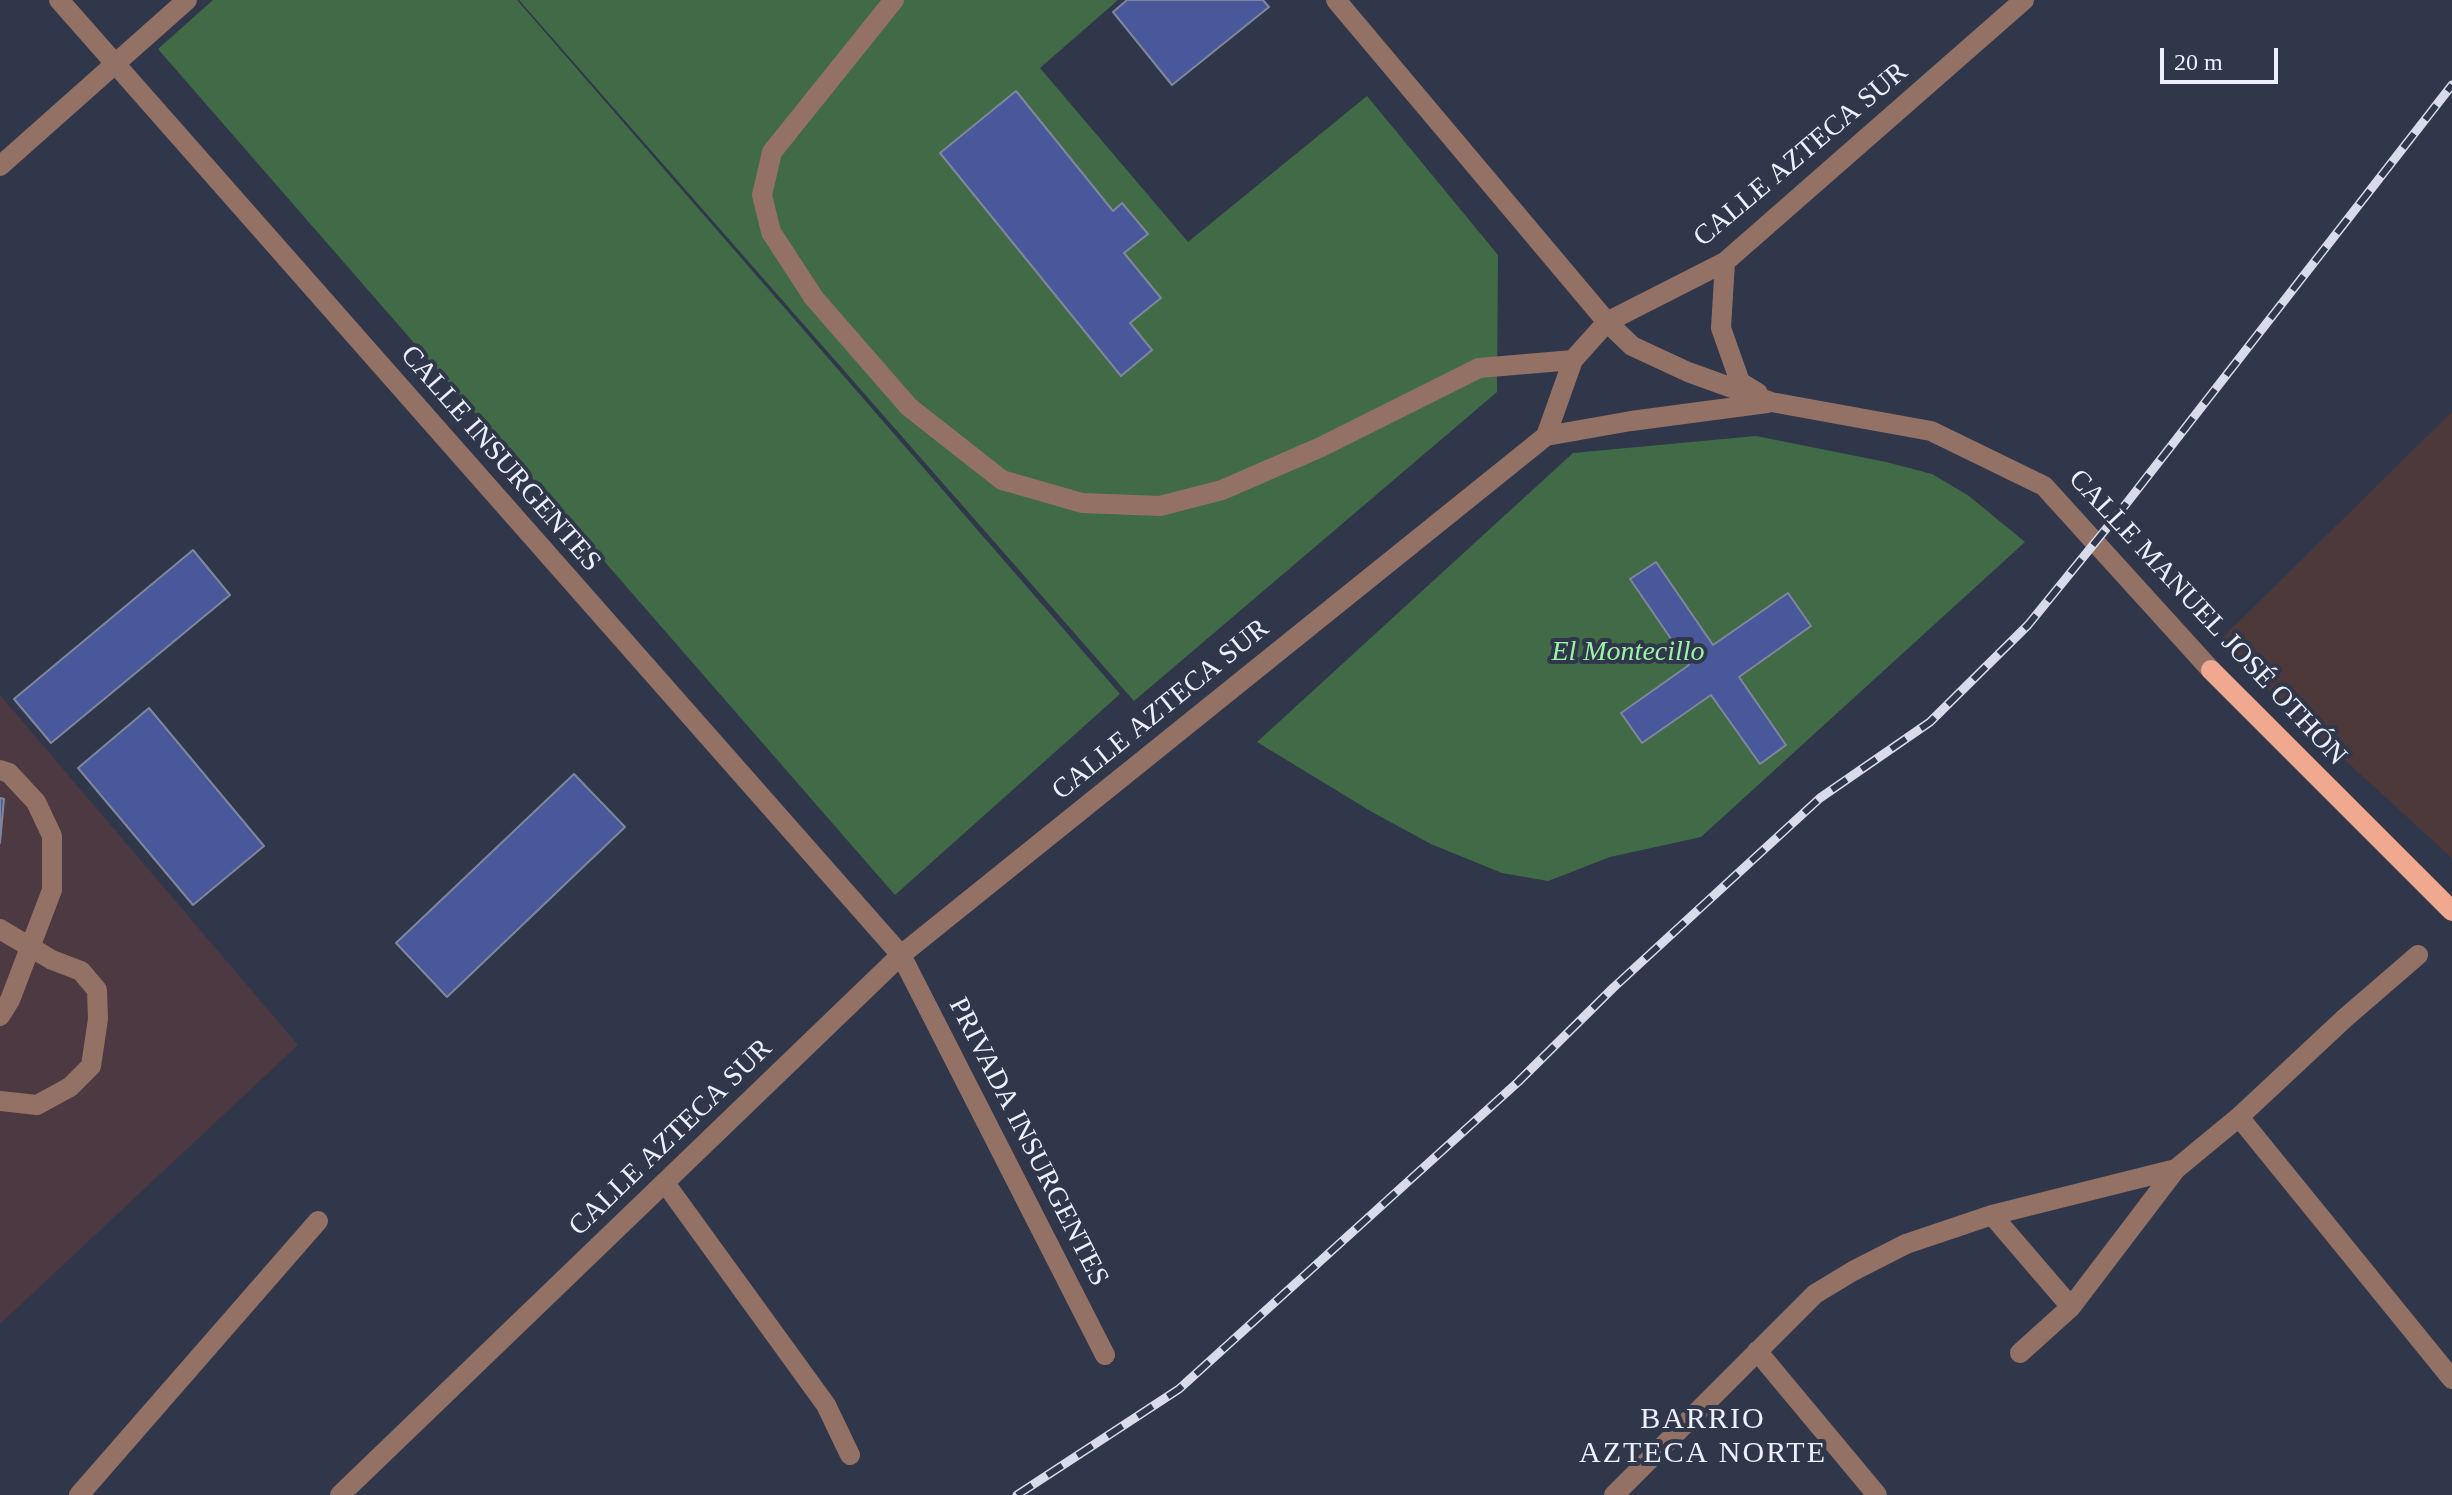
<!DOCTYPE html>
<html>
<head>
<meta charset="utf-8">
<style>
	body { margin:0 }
	#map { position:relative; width:2452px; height:1495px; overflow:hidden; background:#31374a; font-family:"Times New Roman",serif }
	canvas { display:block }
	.scale { position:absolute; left:2160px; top:48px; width:118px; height:36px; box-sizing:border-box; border:4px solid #ecf0fd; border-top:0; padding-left:10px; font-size:24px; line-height:28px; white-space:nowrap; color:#ecf0fd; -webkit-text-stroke:6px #31374a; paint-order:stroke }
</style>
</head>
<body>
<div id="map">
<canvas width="2452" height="1495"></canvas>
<div class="scale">20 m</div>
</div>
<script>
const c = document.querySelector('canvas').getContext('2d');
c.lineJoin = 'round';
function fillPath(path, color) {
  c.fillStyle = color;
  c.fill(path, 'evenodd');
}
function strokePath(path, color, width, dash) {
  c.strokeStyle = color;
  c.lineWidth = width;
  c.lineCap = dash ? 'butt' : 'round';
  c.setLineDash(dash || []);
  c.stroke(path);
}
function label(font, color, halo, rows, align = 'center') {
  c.font = font + ' "Times New Roman",serif';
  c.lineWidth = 8;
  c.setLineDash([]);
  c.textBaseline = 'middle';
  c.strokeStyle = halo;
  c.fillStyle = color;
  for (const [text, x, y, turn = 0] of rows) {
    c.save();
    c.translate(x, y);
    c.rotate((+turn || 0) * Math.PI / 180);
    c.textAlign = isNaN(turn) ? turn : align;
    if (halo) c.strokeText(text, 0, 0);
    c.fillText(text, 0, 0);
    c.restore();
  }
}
fillPath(new Path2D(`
	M2452,412V858L2217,643Z`), '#4e393a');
fillPath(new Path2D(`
	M0,695L298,1045L0,1324Z`), '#4c3941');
fillPath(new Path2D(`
	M213,0H517L1120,694L895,895L158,49Z
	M519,0H1118L1040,68L1188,242L1367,96L1498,255L1497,392L1134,701Z
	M1756,436L1886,462L1932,474L1969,496L2025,542L1701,837L1610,857L1548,881L1502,873L1431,844L1372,812L1257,742L1573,453Z`), '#416b47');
const building = new Path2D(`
	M1127,0H1263L1269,7L1172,85L1113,12Z
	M1016,91L1113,211L1122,203L1148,234L1124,253L1161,298L1130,323L1152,350L1121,376L940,153Z
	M193,550L230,595L51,743L14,699Z
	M1656,562L1713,645L1788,593L1811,626L1739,677L1786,745L1760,764L1711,695L1642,743L1621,713L1689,665L1630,579Z
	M149,708L264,846L193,905L78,768Z
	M574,774L625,827L447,997L396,943Z
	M0,798L4,799L0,843Z`);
fillPath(building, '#48589a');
strokePath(building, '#7f869c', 2);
strokePath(new Path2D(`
	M59,0L901,955L1105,1355
	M894,0L772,152L762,195L771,232L814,298L909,407L1002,480L1082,503L1160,506L1222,490L1321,447L1479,368L1573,360
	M1336,0L1607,322L1632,346L1688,372L1771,402L1931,431L2044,486L2211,670
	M0,166L187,0
	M1725,262L1721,328L1740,382L1758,393
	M1546,436L1631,421L1767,403
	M0,770L9,773L36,802L52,836V890L10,1000L0,1016
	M0,929L52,960L81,971L97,990L98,1019L91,1066L70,1087L37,1105L0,1101
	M2239,1117L2452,1379
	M665,1183L826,1405L850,1455
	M1992,1215L2071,1307
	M1757,1351L1877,1495
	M2020,1353L2071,1307L2176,1169
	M79,1495L318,1221
	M340,1495L901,955L1546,436L1573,360L1607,322L1725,262L2024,0
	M1614,1495L1815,1294L1853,1271L1906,1244L1992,1215L2176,1169L2239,1117L2345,1018L2418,955`), '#947165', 20);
strokePath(new Path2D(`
	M2211,670L2452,911`), '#f0a891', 20);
const rail = new Path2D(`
	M1017,1495L1179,1389L1518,1082L1613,988L1820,798L1930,722L2028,625L2119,513L2452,85`);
strokePath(rail, '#d8dcea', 9);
strokePath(rail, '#31374a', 6, [18]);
label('28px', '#ecf0fd', '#31374a', [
	["CALLE AZTECA SUR",1801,155,-40],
	["CALLE INSURGENTES",500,459,49],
	["CALLE MANUEL JOSÉ OTHÓN",2207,618,47],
	["CALLE AZTECA SUR",1161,710,-39],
	["CALLE AZTECA SUR",671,1138,-44],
	["PRIVADA INSURGENTES",1028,1142,63]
]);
label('italic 28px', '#9af4a6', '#31374a', [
	["El Montecillo",1628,653]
]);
c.letterSpacing = '2px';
label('30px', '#ecf0fd', '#31374a', [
	["BARRIO",1703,1420],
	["AZTECA NORTE",1703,1454]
]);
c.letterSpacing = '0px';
</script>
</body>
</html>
